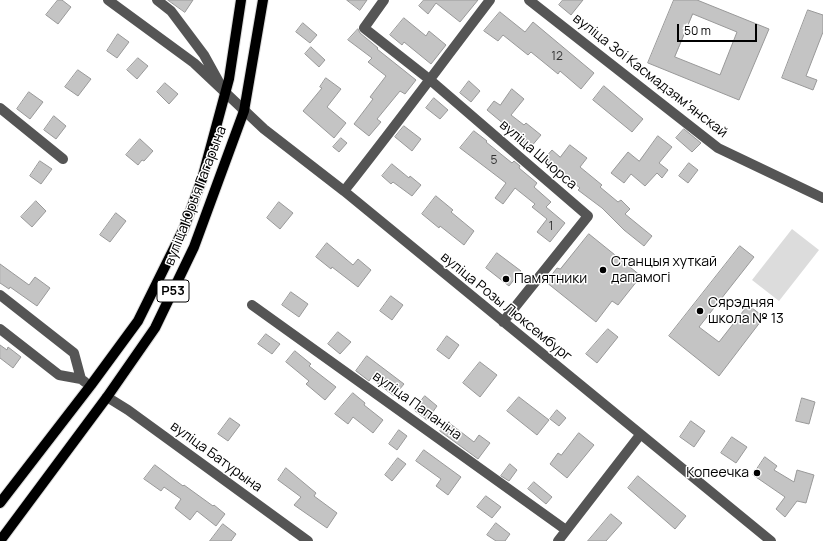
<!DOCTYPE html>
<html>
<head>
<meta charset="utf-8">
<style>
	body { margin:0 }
	#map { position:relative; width:823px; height:541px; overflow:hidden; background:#fff; font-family:Manrope,sans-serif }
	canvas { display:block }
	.scale { position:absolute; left:677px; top:24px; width:80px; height:18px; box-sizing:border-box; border:2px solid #000; border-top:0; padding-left:5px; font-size:12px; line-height:14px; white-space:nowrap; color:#000; -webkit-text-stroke:3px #fff; paint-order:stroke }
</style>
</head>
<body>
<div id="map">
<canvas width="823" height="541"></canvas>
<div class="scale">50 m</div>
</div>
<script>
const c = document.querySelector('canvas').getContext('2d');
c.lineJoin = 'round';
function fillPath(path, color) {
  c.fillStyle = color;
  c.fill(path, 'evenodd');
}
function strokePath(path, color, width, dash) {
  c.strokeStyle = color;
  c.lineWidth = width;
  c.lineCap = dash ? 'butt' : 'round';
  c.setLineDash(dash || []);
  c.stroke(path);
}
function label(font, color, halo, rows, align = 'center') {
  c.font = font + ' Manrope,sans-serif';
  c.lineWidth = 3;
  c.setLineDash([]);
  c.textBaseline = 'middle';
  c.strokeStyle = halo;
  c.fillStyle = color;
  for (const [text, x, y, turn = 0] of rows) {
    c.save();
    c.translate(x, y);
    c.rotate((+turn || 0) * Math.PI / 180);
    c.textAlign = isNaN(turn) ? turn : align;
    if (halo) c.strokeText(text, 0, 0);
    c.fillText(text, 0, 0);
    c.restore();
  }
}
fillPath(new Path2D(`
	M792,229L819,250L779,301L752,280Z`), '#dcdcdc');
const building = new Path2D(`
	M58,0H62L71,7L58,24L46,15Z
	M168,0H193L185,12Z
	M347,0H367L360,10Z
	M424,0H478L460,22L436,3L428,14L419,6Z
	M563,0H583L571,15L559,5Z
	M674,0H697L769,29L739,100L648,63ZM693,14L737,32L720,75L675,57Z
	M808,10L823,15V32L806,76L817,80L813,90L782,78Z
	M500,12L525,32L533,22L594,73L581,89L560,71L558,74L531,52L528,55L503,35L498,41L484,31Z
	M404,18L426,36L429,31L446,45L431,64L404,42L402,45L390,35Z
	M303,23L317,35L310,43L296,32Z
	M358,29L360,33L378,48L377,49L416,80L405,94L400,91L377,119L381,122L369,136L354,124L373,99L370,97L386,76L368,62L372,58L348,40Z
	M118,34L129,42L117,58L107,51Z
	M311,47L325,60L319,67L305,54Z
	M138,58L148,66L137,79L127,70Z
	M78,70L91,79L78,96L65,87Z
	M326,78L341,89L327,107L346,123L334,138L303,111L322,88L320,87Z
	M469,81L480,91L471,102L460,93Z
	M165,83L178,94L169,104L157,92Z
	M604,86L643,119L632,132L593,100Z
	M512,89L524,99L511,115L524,125L526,123L541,135L530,148L515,137L517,135L487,110L494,101L500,105Z
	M29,92L43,102L30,119L17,109Z
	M434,98L448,110L440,119L426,108Z
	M54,116L66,126L56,139L44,130Z
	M404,126L421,139L412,151L395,137Z
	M684,129L701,143L692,152L676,138Z
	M474,131L487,141L486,142L512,163L514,161L520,166L519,168L537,183L534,187L551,202L546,207L565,223L550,242L537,232L547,219L532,207L535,204L515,188L503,204L495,198L506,183L460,148Z
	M658,136L672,147L659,163L668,170L662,178L657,173L645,186L631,174L624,183L611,173L628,152L639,161Z
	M341,138L347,143L339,152L333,147Z
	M140,139L153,151L144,161L142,160L138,165L126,155Z
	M570,145L587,158L580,167L602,185L600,187L618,202L621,200L630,209L625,214L652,236L644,246L624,230L602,208L578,190L580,188L544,159L552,150L560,157Z
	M40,161L52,169L41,184L30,176Z
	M689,163L698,170L688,183L679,176Z
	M392,164L409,178L410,176L421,185L412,196L393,182L391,184L382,176Z
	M436,196L453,210L451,212L474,231L464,245L440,226L439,228L422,214Z
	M36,201L46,211L32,227L21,217Z
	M279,202L293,213L280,229L267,218Z
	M116,213L126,221L110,242L100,235Z
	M589,234L641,276L618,305L612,301L596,322L546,282L557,268L560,269Z
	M327,243L353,265L358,259L371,270L358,287L332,267L331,269L316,257Z
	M740,246L754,257L699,327L719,342L748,305L764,317L719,376L669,336Z
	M497,253L521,271L509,286L486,268Z
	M0,264L29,285L35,277L50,288L37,306L10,287L9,289L0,283Z
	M291,292L308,304L299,317L282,305Z
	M391,296L403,305L392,320L380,311Z
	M608,329L618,337L597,363L586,354Z
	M338,332L351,342L340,354L328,344Z
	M266,334L280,344L272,354L258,344Z
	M447,336L459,345L449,359L437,350Z
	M0,345L7,350L8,347L21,357L13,368L0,358Z
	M295,351L311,364L309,366L336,387L325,400L306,384L309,381L286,362Z
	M367,356L404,384L394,396L371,378L369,381L356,371Z
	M480,362L497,375L480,397L463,383Z
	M353,393L365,403L364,405L383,420L373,433L353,417L348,424L335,414Z
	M425,396L437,406L427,420L414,410Z
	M519,397L549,420L537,435L507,411Z
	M802,398L815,402L809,424L796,421Z
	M557,410L566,418L559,426L550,419Z
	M230,418L240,425L228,441L218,434Z
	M691,421L705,431L694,447L680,437Z
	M448,422L474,442L479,435L490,443L478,459L440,431Z
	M399,430L407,436L397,450L389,444Z
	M579,433L594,445L567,478L550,464L558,453L561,455Z
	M732,437L747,447L736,463L721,453Z
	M424,450L461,477L448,495L436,486L441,479L416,461Z
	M765,457L777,466L774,470L794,482L797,470L814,475L806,503L797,501L785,517L776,509L785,497L753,475Z
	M398,458L406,464L392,481L385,475Z
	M510,464L517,470L509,481L501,476Z
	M155,465L183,486L184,485L213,506L214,505L225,514L216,526L197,511L190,520L175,508L181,499L164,487L161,491L144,479Z
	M286,468L316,493L314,496L337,513L327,528L294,505L301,497L278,480Z
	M638,476L686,516L675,529L628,488Z
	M534,482L552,497L546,504L528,489Z
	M486,496L501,507L492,518L477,507Z
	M611,514L622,523L606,541H588Z
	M496,523L510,534L505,541H496L487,535Z
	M223,524L236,534L231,541H210Z`);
fillPath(building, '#c4c4c4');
strokePath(building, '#999', 1);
const major = new Path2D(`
	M0,503L91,385L138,321L184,228L202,179L229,79L241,0
	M0,541L107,397L155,328L194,247L244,111L263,0`);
strokePath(major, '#dbdbdb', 12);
strokePath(new Path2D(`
	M108,0L194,63L264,129L344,191L771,541
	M157,0L171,11L204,55L220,84
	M384,0L364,28L429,79L588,216L503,322
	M529,0L718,148L823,198
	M0,108L63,159
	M344,191C394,128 441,64 490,0
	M0,295L74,353L81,379
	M252,305L566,530
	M0,329L59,375L81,379L85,382
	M107,397L128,410L308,541
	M558,541L640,435`), '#555', 10);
strokePath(major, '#000', 10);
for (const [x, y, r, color] of [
	[603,270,4,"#000"],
	[506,279,4,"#000"],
	[700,311,4,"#000"],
	[757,473,4,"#000"]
]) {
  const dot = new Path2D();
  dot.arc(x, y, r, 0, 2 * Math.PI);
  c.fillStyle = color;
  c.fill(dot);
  strokePath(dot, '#fff', 1.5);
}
label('12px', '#313131', null, [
	["12",557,57],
	["5",494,161],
	["1",551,227]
]);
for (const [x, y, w] of [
	[173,291,32]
]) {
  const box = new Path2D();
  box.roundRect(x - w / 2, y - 11, w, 22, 3);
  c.fillStyle = '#fff';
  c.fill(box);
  strokePath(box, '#000', 1);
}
label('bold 13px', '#000', null, [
	["Р53",173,291]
]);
label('14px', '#000', '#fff', [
	["вуліца Зоі Касмадзямʼянскай",650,76,38],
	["вуліца Шчорса",538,155,41],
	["вуліца Юрыя Гагарына",196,196,-69],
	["вуліца Розы Люксембург",506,307,39],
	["вуліца Папаніна",417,406,36],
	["вуліца Батурына",216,457,36]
]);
label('14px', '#000', '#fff', [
	["Станцыя хуткай",611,262],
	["дапамогі",611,278],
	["Памятники",514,279],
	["Сярэдняя",708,303],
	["школа № 13",708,319],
	["Копеечка",749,473,"right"]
], 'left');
</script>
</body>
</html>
